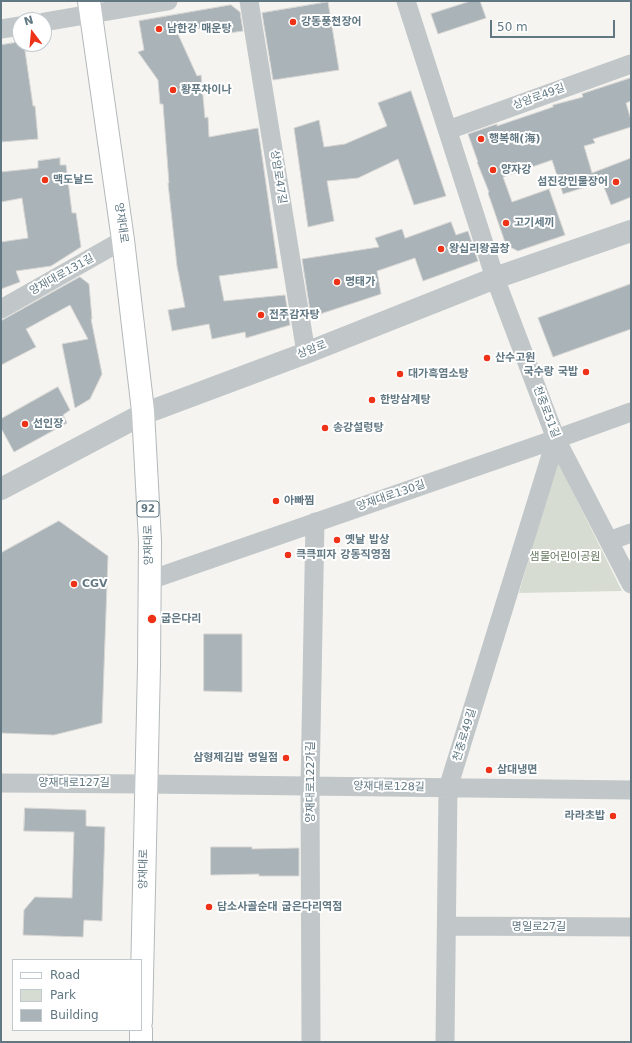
<!DOCTYPE html>
<html>
<head>
<meta charset="utf-8">
<style>
	body { margin:0 }
	#map { position:relative; width:632px; height:1043px; overflow:hidden; background:#f5f4f0; font-family:"DejaVu Sans",sans-serif }
	canvas { display:block }
	.frame { position:absolute; inset:0; border:2px solid #617883; pointer-events:none }
	.legend { position:absolute; left:12px; top:959px; width:130px; height:72px; box-sizing:border-box; background:#fff; border:1px solid #c0c9cd; margin:0; padding:5px 7px; list-style:none; font-size:12px; color:#617883 }
	.legend li { display:flex; align-items:center; gap:8px; height:20px }
	.legend b { width:20px; border:1px solid #c0c9cd }
	.north { position:absolute; left:12px; top:12px; width:40px; height:40px; box-sizing:border-box; background:#fff; border:1px solid #c0c9cd; border-radius:50%; rotate:344deg; font-size:11px; font-weight:700; line-height:16px; text-align:center; color:#617883 }
	.north::after { content:''; display:block; margin:auto; width:14px; height:18px; background:#ee3217; clip-path:polygon(50% 0,100% 100%,50% 72%,0 100%) }
	.scale { position:absolute; left:490px; top:20px; width:125px; height:18px; box-sizing:border-box; border:2px solid #617883; border-top:0; padding-left:5px; font-size:12px; line-height:14px; white-space:nowrap; color:#617883; -webkit-text-stroke:3px #fff; paint-order:stroke }
</style>
</head>
<body>
<div id="map">
<canvas width="632" height="1043"></canvas>
<div class="frame"></div>
<ul class="legend">
<li><b style="height:5px;background:#fff"></b>Road</li>
<li><b style="height:11px;background:#d6dcd1"></b>Park</li>
<li><b style="height:11px;background:#aab3b7"></b>Building</li>
</ul>
<div class="north">N</div>
<div class="scale">50 m</div>
</div>
<script>
const c = document.querySelector('canvas').getContext('2d');
c.lineJoin = 'round';
function fillPath(path, color) {
  c.fillStyle = color;
  c.fill(path, 'evenodd');
}
function strokePath(path, color, width, dash) {
  c.strokeStyle = color;
  c.lineWidth = width;
  c.lineCap = dash ? 'butt' : 'round';
  c.setLineDash(dash || []);
  c.stroke(path);
}
function label(font, color, halo, rows, align = 'center') {
  c.font = font + ' "DejaVu Sans","Noto Sans KR",sans-serif';
  c.lineWidth = 4;
  c.setLineDash([]);
  c.textBaseline = 'middle';
  c.strokeStyle = halo;
  c.fillStyle = color;
  for (const [text, x, y, turn = 0] of rows) {
    c.save();
    c.translate(x, y);
    c.rotate((+turn || 0) * Math.PI / 180);
    c.textAlign = isNaN(turn) ? turn : align;
    if (halo) c.strokeText(text, 0, 0);
    c.fillText(text, 0, 0);
    c.restore();
  }
}
fillPath(new Path2D(`
	M557,460L622,591L519,593Z`), '#d6dcd1');
const building = new Path2D(`
	M471,1H480L486,18L438,34L431,14Z
	M328,2L339,70L273,80L262,13Z
	M231,5L240,12L243,31L229,33L228,27L212,30V26L177,32L197,76L201,75L205,118L208,117L209,137L258,128L278,268L219,276L224,301L285,295L290,325L246,338L245,332L212,339L209,324L172,331L168,310L185,307L177,266L168,183H169L163,104H160L158,80L138,52L144,50L139,21Z
	M20,42V44H24L33,106H35L38,139L1,142V45Z
	M631,78V101L626,103L631,120V127L593,139L595,143L584,146L592,173L631,158V197L611,205L602,182L563,194L552,160L503,177L512,202L549,189L565,235L518,251L506,245L488,193L489,192L477,162H478L468,134L497,124V126L553,107V105L583,97L582,94Z
	M411,91L446,196L414,205L398,159L358,178L327,181L334,221L308,227L294,128L319,120L324,147L345,144L387,126L378,103Z
	M60,158V165H66L72,213H76L81,247L51,266L16,271L20,282L1,289V242L28,238L22,198L1,202V172L38,168V161Z
	M451,222L456,235L468,231L478,261L423,281L415,258L377,271L381,294L311,317L302,259L379,247L375,238L402,229L405,238Z
	M80,277L89,284L92,319H91L102,374L90,399L75,408L62,344L88,339L70,305L26,329L36,347L1,365V321Z
	M631,284V329L553,357L538,318Z
	M58,387L70,410L63,415L67,423L14,452L1,428V419Z
	M59,521L108,556L102,723L54,735L1,733V553Z
	M204,634H242V692L204,691Z
	M25,808L86,810V826L105,827L102,921L84,920L83,937L23,935L24,910L35,897L72,898L74,832L24,831Z
	M211,847H252V849L299,848V876H259V874L211,875Z`);
fillPath(building, '#aab3b7');
strokePath(building, '#d6d5d3', 1);
const primary = new Path2D(`
	M89,1L123,240L143,411L150,541L149,666L141,1022
	M141,1042V1030`);
strokePath(primary, '#b4b9bc', 24);
strokePath(new Path2D(`
	M249,1L306,353
	M406,1L495,278L556,439L631,584
	M44,22L168,1
	M1,29L20,26
	M448,130L631,64
	M1,309L123,240
	M609,541L631,533
	M150,580L556,439L631,412
	M1,783L146,784L631,790
	M447,926L631,927
	M311,1042L310,786L315,522
	M445,1042L448,788L556,439`), '#c1c6c8', 19);
strokePath(new Path2D(`
	M1,489L143,414L306,353L495,278L631,231`), '#c1c6c8', 22);
strokePath(primary, '#fff', 22);
for (const [x, y, r, color] of [
	[293,22,4,"#ee3217"],
	[159,29,4,"#ee3217"],
	[173,90,4,"#ee3217"],
	[481,139,4,"#ee3217"],
	[493,170,4,"#ee3217"],
	[45,180,4,"#ee3217"],
	[616,182,4,"#ee3217"],
	[506,223,4,"#ee3217"],
	[441,249,4,"#ee3217"],
	[337,282,4,"#ee3217"],
	[261,315,4,"#ee3217"],
	[487,358,4,"#ee3217"],
	[586,372,4,"#ee3217"],
	[400,374,4,"#ee3217"],
	[372,400,4,"#ee3217"],
	[25,424,4,"#ee3217"],
	[325,428,4,"#ee3217"],
	[276,501,4,"#ee3217"],
	[337,540,4,"#ee3217"],
	[288,555,4,"#ee3217"],
	[74,584,4,"#ee3217"],
	[152,619,5,"#ee3217"],
	[286,758,4,"#ee3217"],
	[489,770,4,"#ee3217"],
	[613,816,4,"#ee3217"],
	[209,907,4,"#ee3217"]
]) {
  const dot = new Path2D();
  dot.arc(x, y, r, 0, 2 * Math.PI);
  c.fillStyle = color;
  c.fill(dot);
  strokePath(dot, '#fff', 1.5);
}
for (const [x, y, w] of [
	[148,509,22]
]) {
  const box = new Path2D();
  box.roundRect(x - w / 2, y - 8, w, 16, 3);
  c.fillStyle = '#fff';
  c.fill(box);
  strokePath(box, '#617883', 1);
}
label('bold 10px', '#617883', null, [
	["92",148,509]
]);
label('bold 11px', '#617883', '#fff', [
	["강동풍천장어",301,22],
	["남한강 매운탕",167,29],
	["황푸차이나",181,90],
	["행복해(海)",489,139],
	["양자강",501,170],
	["맥도날드",53,180],
	["섬진강민물장어",608,182,"right"],
	["고기세끼",514,223],
	["왕십리왕곱창",449,249],
	["명태가",345,282],
	["전주감자탕",269,315],
	["산수고원",495,358],
	["국수랑 국밥",578,372,"right"],
	["대가흑염소탕",408,374],
	["한방삼계탕",380,400],
	["선인장",33,424],
	["송강설렁탕",333,428],
	["아빠찜",284,501],
	["옛날 밥상",345,540],
	["큭큭피자 강동직영점",296,555],
	["CGV",82,584],
	["굽은다리",161,619],
	["삼형제김밥 명일점",278,758,"right"],
	["삼대냉면",497,770],
	["라라초밥",605,816,"right"],
	["담소사골순대 굽은다리역점",217,907]
], 'left');
label('11px', '#617883', '#fff', [
	["상암로49길",539,97,-20],
	["상암로47길",278,177,81],
	["양재대로",121,223,82],
	["양재대로131길",62,275,-29],
	["상암로",312,350,-21],
	["천중로51길",546,412,69],
	["양재대로130길",391,496,-19],
	["양재대로",149,545,-91],
	["천중로49길",465,735,-73],
	["양재대로122가길",311,782,-90],
	["양재대로127길",74,783],
	["양재대로128길",389,787,1],
	["양재대로",144,869,-89],
	["명일로27길",539,927]
]);
label('11px', '#687a61', '#fff', [
	["샘물어린이공원",565,557]
]);
</script>
</body>
</html>
